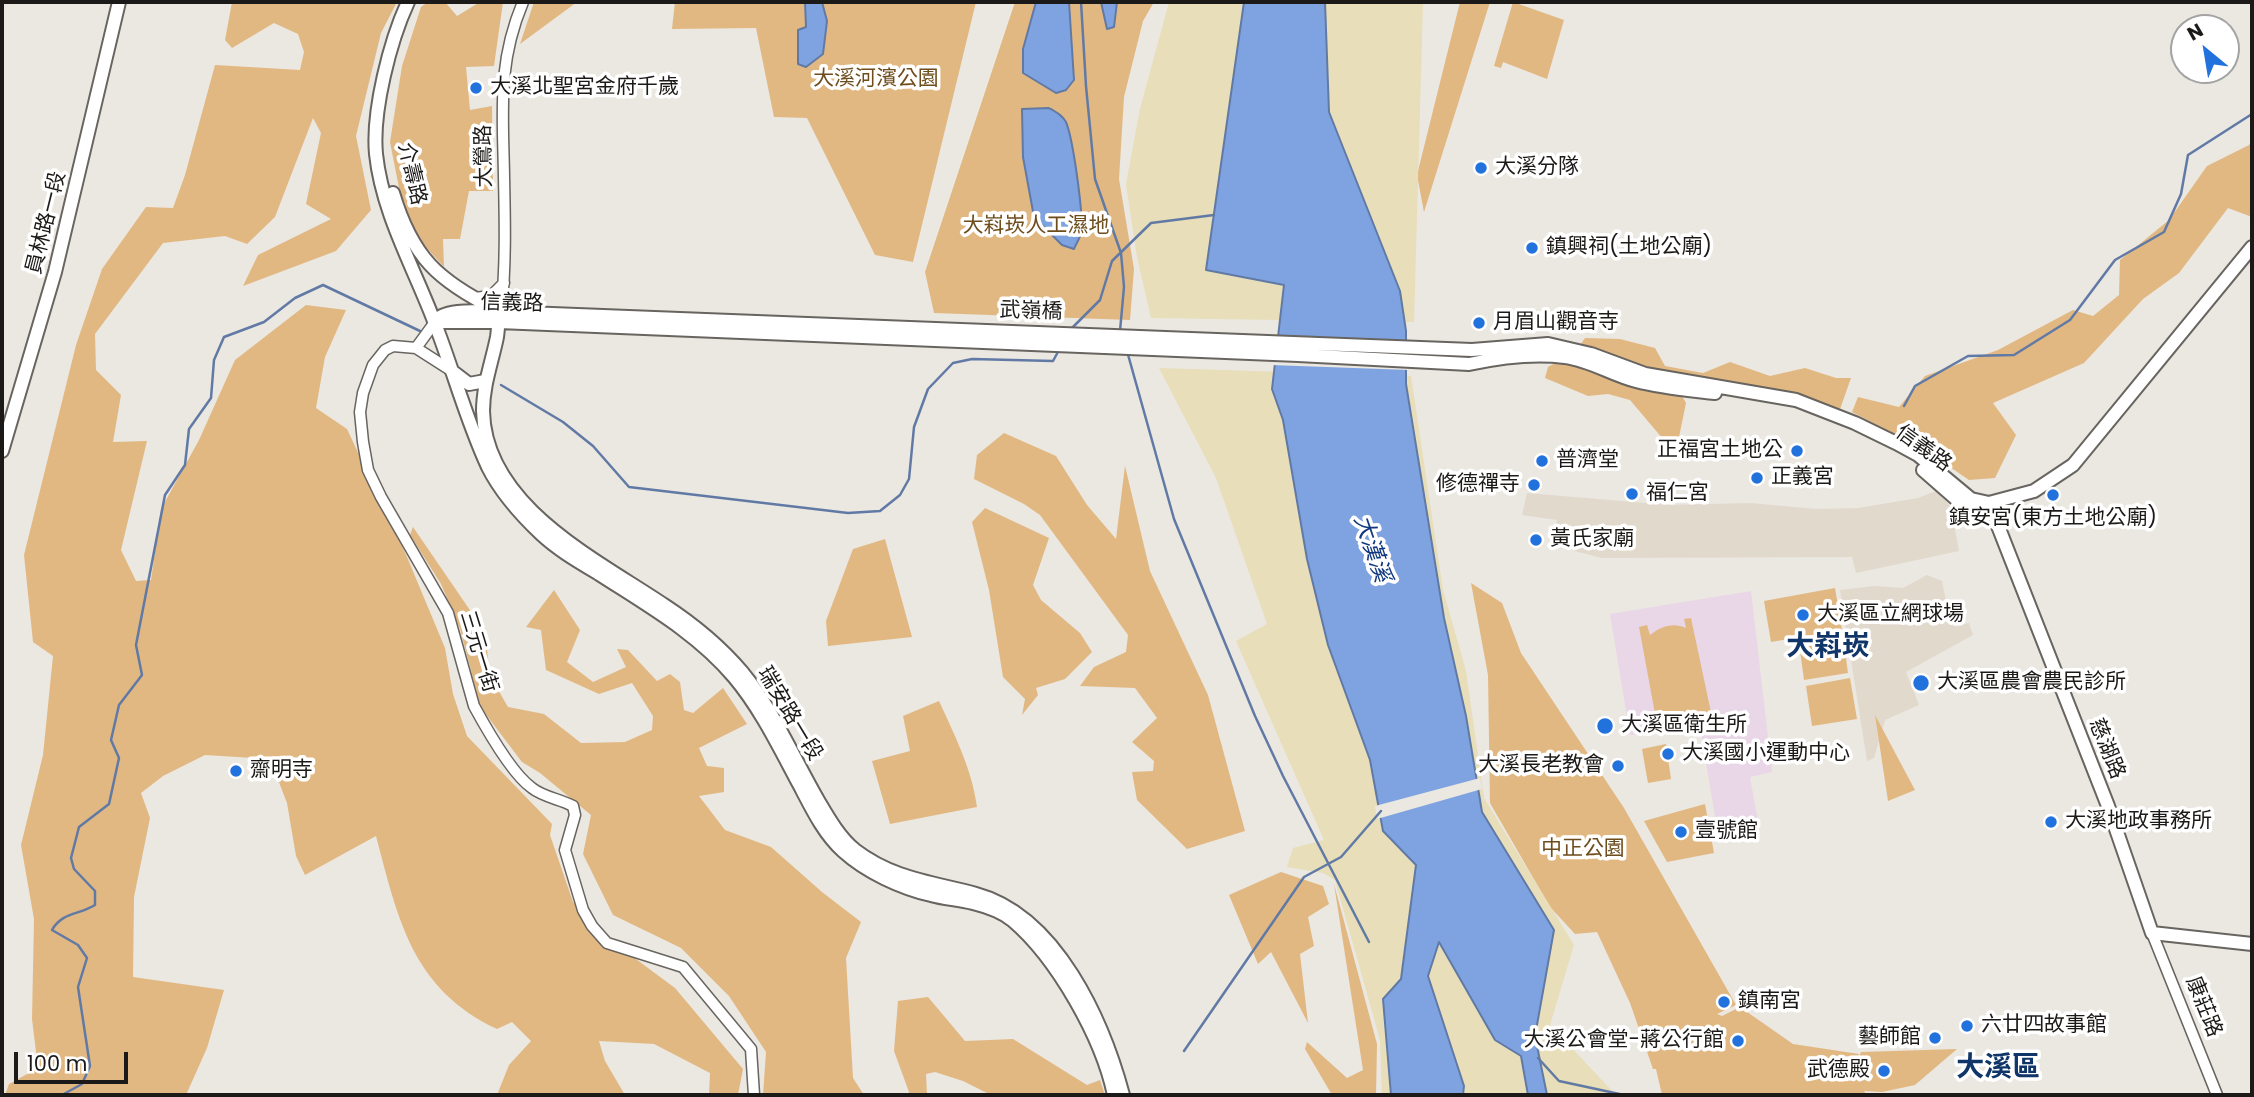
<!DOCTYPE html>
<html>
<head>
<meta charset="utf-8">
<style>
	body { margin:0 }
	#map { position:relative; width:2254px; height:1097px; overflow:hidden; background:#ebe7e1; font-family:Poppins,sans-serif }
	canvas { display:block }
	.frame { position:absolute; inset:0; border:4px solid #1c1a18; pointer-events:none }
	.north { position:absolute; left:2170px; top:14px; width:70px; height:70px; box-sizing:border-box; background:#fff; border:2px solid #a4a3a3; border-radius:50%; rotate:330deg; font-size:19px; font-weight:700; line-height:28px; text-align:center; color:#1c1a18 }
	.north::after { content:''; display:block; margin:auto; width:24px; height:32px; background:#2272dd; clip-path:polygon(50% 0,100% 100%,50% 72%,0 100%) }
	.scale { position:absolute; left:14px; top:1052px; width:114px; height:32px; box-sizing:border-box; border:4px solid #1c1a18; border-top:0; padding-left:9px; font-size:21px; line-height:24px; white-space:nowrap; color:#1c1a18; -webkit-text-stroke:5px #fff; paint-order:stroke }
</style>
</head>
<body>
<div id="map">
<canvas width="2254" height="1097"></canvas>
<div class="frame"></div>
<div class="north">N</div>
<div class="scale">100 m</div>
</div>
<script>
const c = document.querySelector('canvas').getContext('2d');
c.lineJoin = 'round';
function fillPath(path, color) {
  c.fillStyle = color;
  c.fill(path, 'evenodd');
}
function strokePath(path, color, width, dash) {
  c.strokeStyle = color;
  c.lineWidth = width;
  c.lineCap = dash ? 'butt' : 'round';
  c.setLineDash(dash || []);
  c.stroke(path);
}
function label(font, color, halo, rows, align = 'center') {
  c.font = font + ' Poppins,"Noto Sans TC",sans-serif';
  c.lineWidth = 7;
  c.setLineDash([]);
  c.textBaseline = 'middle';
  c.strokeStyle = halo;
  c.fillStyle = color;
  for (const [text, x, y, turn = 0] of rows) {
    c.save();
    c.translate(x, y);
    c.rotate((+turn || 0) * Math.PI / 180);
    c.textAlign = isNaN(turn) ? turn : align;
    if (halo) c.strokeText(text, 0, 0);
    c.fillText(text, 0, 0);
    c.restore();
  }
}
fillPath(new Path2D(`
	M1936,491L1951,507L1959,551L1856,573L1852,557L1602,558L1551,545L1557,520L1522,515L1527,493L1669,505L1750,503L1817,509L1858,508L1918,498Z
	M1927,575L1942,581L1949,616L1955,626L1969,623L1973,635L1906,672L1919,705L1885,720L1874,758L1867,761L1840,590L1874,586L1903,588Z`), '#e2d9cd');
fillPath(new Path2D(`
	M1751,591L1772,772L1750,777L1758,822L1717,828L1700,727L1630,735L1610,614Z`), '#e9d7e8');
fillPath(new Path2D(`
	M232,2H397L381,33L356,136L371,210L336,251L243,286L258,255L331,219L306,204L321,133L313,118L275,217L247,244L225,236L163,243L95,334L96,370L121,395L113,442L147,441L121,550L136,581L151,580L161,509L199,440L235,360L306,305L346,310L325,357L316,408L347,429L407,557L445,648L453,694L467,736L552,824L550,835L573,902L621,948L675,988L743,1069L738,1095H709L710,1073L654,1044L599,1041L605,1061L625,1095H497L509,1065L531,1041L512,1022L497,1029C412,989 398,919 376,836L305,875L296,856L287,803L270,759L205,755L163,776L141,793L150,818L134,897L133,977L224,990L207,1048L186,1095H5L9,1084L38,1068L32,1019L34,919L21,845L43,755L53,656L33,642L24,555L76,345L102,269L146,207L173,208L185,175L215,65L300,70L304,52L298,34L274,23L232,48L225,40Z
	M428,2H445L457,16L480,2H503L494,66L466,67L470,110L492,106L493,191H469L460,239H443L444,267L415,235L401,198L390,142L402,66L421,7Z
	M535,2H577L520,44L534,2Z
	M675,2H976L913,262L875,255L807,118L774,117L756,28L672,29Z
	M1015,2H1154L1143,21L1124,97L1119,179L1134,269L1130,320L934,313L925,272Z
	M1460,2H1490L1424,212L1417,175Z
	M1513,2L1564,20L1547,79L1503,62L1501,68L1494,66Z
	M2252,141V217L2228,208L2179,273L2143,299L2084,363L1993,403L2016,435L1995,478L1969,480L1928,452L1852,412L1858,397L1899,407L1925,376L1998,350L2073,310L2093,316L2119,295L2120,260L2169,220L2207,166L2249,145Z
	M1585,338L1620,339L1655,348L1665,366L1703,373L1730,362L1770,376L1805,368L1836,378H1851L1839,412L1644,370L1594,352L1581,344Z
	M1557,362L1681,394L1686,403L1678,442L1663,439L1630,400L1608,394L1588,396L1545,378L1548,367Z
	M1004,433L1056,456L1087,505L1116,539L1125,466L1150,571L1208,695L1245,831L1187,849L1137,800L1132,772L1153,771L1154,761L1132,742L1157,718L1135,688L1080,686L1094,667L1126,652L1128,635L1040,515L1024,504L974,479L977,455Z
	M985,508L1049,538L1033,585L1041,600L1080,633L1092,652L1065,679L1036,688L1038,695L1022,715L1025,699L1003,677L989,590L972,522Z
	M413,527L476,619L486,640L490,676L508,707L544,714L581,743L625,742L652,730L653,716L632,683L599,694L546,670L541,630L526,627L554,590L580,630L567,662L593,682L626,667L617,649L628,650L657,681L670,674L680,682L684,710L693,713L723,688L747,724L699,748L707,766L724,768V792L699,796L725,830L771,847L822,892L861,922L846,958L853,1078L864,1095H763L766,1052L729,996L681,948L613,915L583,854L591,815L540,773L522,762L481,708L460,629L441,584L410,535Z
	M885,539L912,637L828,646L826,621L853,549Z
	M1471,583L1502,603L1521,653L1624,808L1736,1005L1717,1014L1722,1016L1740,1007L1793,1044L1859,1054L1846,1080L1848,1082L1861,1052L1957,1049L1915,1085L1882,1092L1864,1091L1867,1095H1662L1656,1069H1653L1630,1003L1597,932L1575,934L1550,907L1490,803L1488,675Z
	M1835,588L1842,630L1771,642L1764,601Z
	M1691,618L1712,717L1707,718L1704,711C1696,726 1682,733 1665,725V729L1658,730L1639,627L1647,625L1650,635C1661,626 1673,622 1686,628L1684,619Z
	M1843,636L1848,673L1804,680L1799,643Z
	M1850,678L1857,719L1812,726L1806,686Z
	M939,701C955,736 972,769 977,807L890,824L872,761L910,751L903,716Z
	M1875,715L1915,790L1888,801Z
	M1666,744L1671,779L1648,783L1642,749Z
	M1705,804L1714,853L1667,862L1644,821Z
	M1281,872L1323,886L1329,904L1308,917L1314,946L1300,954L1308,1023L1271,952L1258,964L1229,895Z
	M1334,884L1377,1044L1376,1095H1332L1305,1049L1307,1042L1347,1078L1363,1070Z
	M928,997L965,1041L1013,1039L1087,1085L1100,1080L1105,1095H991L963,1081L935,1072L926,1074L927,1095H908L909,1092L894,1051L898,1001Z`), '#e2b882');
fillPath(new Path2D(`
	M1169,2H1423L1414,322L1151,318L1137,257L1126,184L1140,109Z
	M1159,368L1411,376L1443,590L1466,671L1484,798L1574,945L1550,1025L1616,1095H1382L1380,1040L1335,880L1323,873L1287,867L1293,848L1324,840L1236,641L1267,624L1216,478Z`), '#e8deb9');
const water = new Path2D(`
	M805,2H822L827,21L823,54L806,67L798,64V30L806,27Z
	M1036,2H1069L1074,80L1066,90L1056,93L1023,73V49Z
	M1101,2H1117L1114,27L1107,29Z
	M1244,2H1325L1329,112L1400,291L1406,331V384L1444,618L1466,716L1482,812L1554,930L1535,1036L1547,1095H1528L1521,1056L1495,1040L1439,942L1428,976L1464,1086L1463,1095H1391L1383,999L1401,979L1416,865L1383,831L1370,760L1328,645L1307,559L1283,420L1272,389L1284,285L1206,270Z
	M1049,108C1056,112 1062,115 1066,122C1073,139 1084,216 1081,233C1080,238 1076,244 1074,249L1062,245L1034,217L1023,157L1022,109Z`);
fillPath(water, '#7fa3e1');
strokePath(water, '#617aa5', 2);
fillPath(new Path2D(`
	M1275,338L1410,344L1409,370L1271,365Z
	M1480,778L1482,789L1377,819L1375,806Z`), '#ebe7e1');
strokePath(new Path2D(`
	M1081,2L1086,86L1095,179L1121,253L1124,287L1120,331
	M1071,329L1100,300L1112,261L1151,223L1214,215
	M1127,351L1174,519L1255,716L1283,776L1369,942
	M501,385L563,422L593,446L629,487L848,513L880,511L900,495L909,479L914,427L928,389L953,363L972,359L1053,361L1059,350
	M1904,406L1915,386L1968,356L2014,355L2070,320L2115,260L2164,232L2181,194L2188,155L2252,114
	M1184,1051L1304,877L1341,857L1381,811
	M1538,1058L1559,1081L1624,1095
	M62,1095L82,1084L90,1066L78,987L87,958L78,945L52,930C62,912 79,915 95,905V891L74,869L71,858L79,827L109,804L119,758L111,740L119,705L142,675L136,645L165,495L185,465L189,429L211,398L214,360L224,337L264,322L295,298L323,285L420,331`), '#617aa5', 2.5);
const minor = new Path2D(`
	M475,298L491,296L504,283
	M501,312C506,267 505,222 504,177C503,111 497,64 523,2
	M416,348L435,322
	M452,371L416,348L393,346L385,350L373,365L363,393L360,412L363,442L368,470L381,497L448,613L474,706C486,728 512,774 532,788C543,797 560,799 573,806L575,815L565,850L583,910L592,926L607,943L683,967L751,1049L754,1095
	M2152,933L2217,1095`);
const major = new Path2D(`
	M408,2C390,41 372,111 376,154C382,212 413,266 434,321C453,369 466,420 488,467C500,491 521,515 541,534C558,550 579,562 599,574C647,605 697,633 734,677C761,709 780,749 800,786C812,809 824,834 843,851C866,872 901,888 931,895C945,899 959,899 973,903C985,906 1002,912 1012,920C1057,958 1102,1038 1114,1095
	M393,193C412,257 438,281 497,310
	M500,316C498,323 498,330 497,337C492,362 483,385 483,411C485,506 596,559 664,605C693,624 720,646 742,672C774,711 794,759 819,802C829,819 840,838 855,850C893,879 932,882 976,894C1057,916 1103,1021 1123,1095
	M435,322C443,307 484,312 501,312L1472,350L1548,344L1591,354L1645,374L1796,400L1855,423L1896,443L1918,455L1971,499L1989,503L2034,491L2073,465L2252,247
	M435,322H499L1298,355L1469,364C1501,357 1533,353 1565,357C1590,360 1612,375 1636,381C1662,388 1689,390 1715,393
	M452,371L469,384L485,381
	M2,451L55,272L119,2
	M1923,470L1963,505L1982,509
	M1989,503L2108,806L2152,933L2252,944`);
strokePath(minor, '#686460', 13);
strokePath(major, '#686460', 16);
strokePath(minor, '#fff', 10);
strokePath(major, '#fff', 12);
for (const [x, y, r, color] of [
	[476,88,7,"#2272dd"],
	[1481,168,7,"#2272dd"],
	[1532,248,7,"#2272dd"],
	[1479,323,7,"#2272dd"],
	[1797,451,7,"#2272dd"],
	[1542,461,7,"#2272dd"],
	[1757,478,7,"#2272dd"],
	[1534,485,7,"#2272dd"],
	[1632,494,7,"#2272dd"],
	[2053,495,7,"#2272dd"],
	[1536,540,7,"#2272dd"],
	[1803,615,7,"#2272dd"],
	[1921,683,9,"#2272dd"],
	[1605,726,9,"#2272dd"],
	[1668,754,7,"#2272dd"],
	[1618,766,7,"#2272dd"],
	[236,771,7,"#2272dd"],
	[2051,822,7,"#2272dd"],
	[1681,832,7,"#2272dd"],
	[1724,1002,7,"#2272dd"],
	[1967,1026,7,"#2272dd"],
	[1935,1038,7,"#2272dd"],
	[1738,1041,7,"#2272dd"],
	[1884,1071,7,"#2272dd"]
]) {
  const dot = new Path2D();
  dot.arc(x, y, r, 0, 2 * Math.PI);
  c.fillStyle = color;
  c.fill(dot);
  strokePath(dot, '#fff', 2.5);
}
label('21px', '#6e4d1c', '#fff', [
	["大溪河濱公園",876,80],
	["大嵙崁人工濕地",1036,227],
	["中正公園",1583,850]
]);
label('21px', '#1c1a18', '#fff', [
	["大溪北聖宮金府千歲",490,88],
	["大溪分隊",1495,168],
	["鎮興祠(土地公廟)",1546,248],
	["月眉山觀音寺",1493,323],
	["正福宮土地公",1783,451,"right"],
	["普濟堂",1556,461],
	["正義宮",1771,478],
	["修德禪寺",1520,485,"right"],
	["福仁宮",1646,494],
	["鎮安宮(東方土地公廟)",2053,519,"center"],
	["黃氏家廟",1550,540],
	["大溪區立網球場",1817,615],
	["大溪區農會農民診所",1937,683],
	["大溪區衛生所",1621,726],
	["大溪國小運動中心",1682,754],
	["大溪長老教會",1604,766,"right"],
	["齋明寺",250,771],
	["大溪地政事務所",2065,822],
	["壹號館",1695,832],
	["鎮南宮",1738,1002],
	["六廿四故事館",1981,1026],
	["藝師館",1921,1038,"right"],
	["大溪公會堂-蔣公行館",1724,1041,"right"],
	["武德殿",1870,1071,"right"]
], 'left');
label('21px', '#1c1a18', '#fff', [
	["大鶯路",485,156,-91],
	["介壽路",411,174,77],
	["員林路一段",47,223,-76],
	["信義路",512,304,2],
	["武嶺橋",1031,312,2],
	["信義路",1923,449,36],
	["三元一街",478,652,73],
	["瑞安路一段",789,714,59],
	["慈湖路",2106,749,68],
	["康莊路",2203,1007,68]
]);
label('italic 23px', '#113881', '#fff', [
	["大漢溪",1371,549,71]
]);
label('bold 28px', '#0f3569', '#fff', [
	["大嵙崁",1828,648],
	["大溪區",1998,1069]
]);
</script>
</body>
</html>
